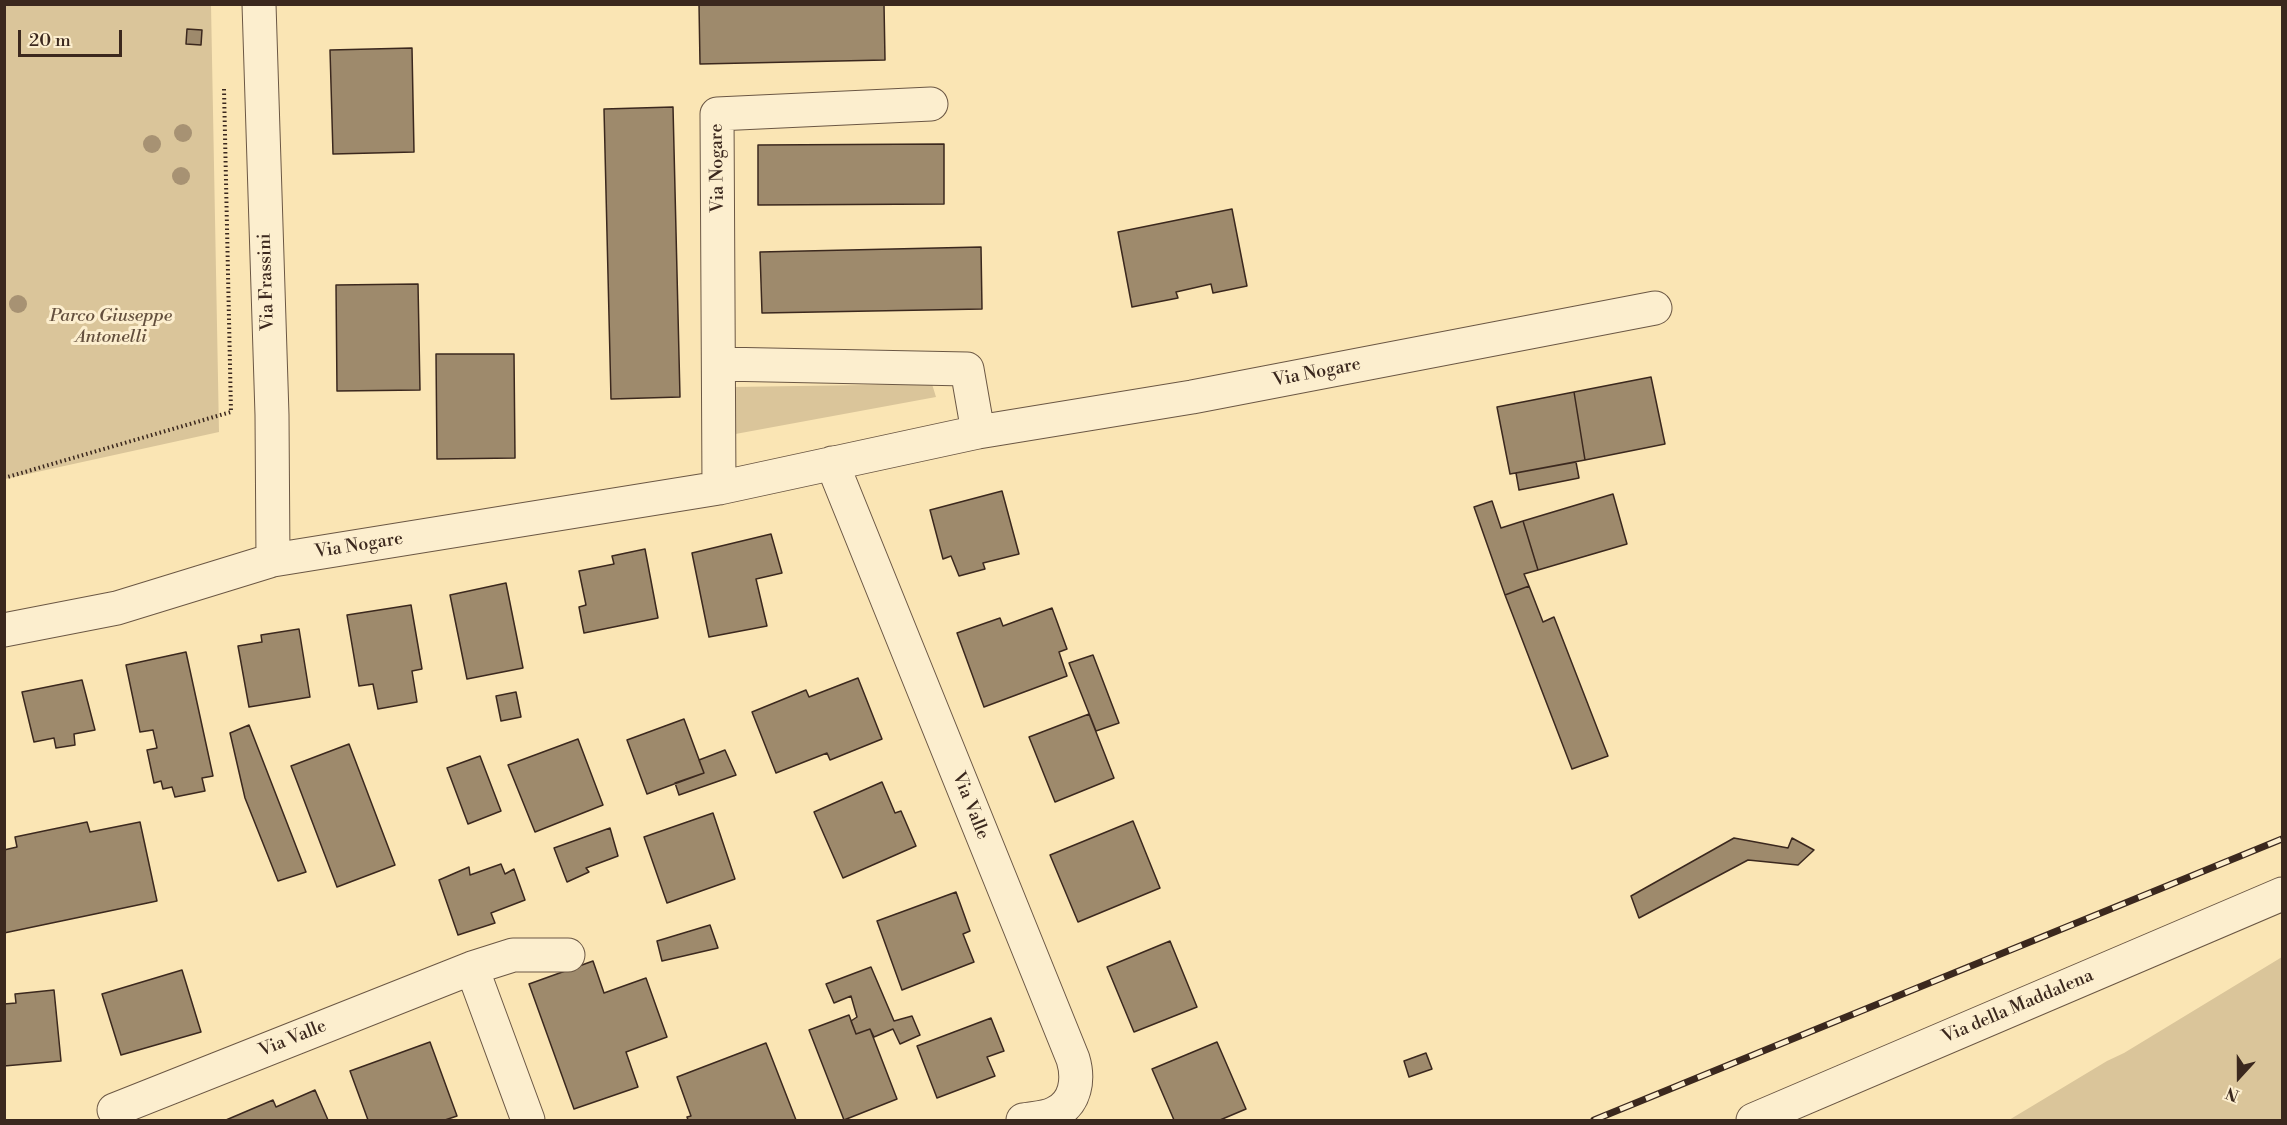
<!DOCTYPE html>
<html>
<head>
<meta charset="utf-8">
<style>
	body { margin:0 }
	#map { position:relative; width:2287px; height:1125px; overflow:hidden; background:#fae5b4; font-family:"Libre Bodoni",serif }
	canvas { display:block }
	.frame { position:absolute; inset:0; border:6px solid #3b281e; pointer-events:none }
	.north { position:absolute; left:2209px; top:1047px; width:60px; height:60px; -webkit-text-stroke:4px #fceece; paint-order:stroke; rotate:201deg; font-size:16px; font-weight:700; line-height:24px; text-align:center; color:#3b281e }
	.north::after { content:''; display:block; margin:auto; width:21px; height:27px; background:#3b281e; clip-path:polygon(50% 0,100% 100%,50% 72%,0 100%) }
	.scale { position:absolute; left:18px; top:30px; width:104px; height:27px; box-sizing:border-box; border:3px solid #3b281e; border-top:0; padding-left:8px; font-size:18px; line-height:21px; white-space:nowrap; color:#3b281e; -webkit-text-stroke:4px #fceece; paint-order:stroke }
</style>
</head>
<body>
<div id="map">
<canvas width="2287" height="1125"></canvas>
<div class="frame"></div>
<div class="north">N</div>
<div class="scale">20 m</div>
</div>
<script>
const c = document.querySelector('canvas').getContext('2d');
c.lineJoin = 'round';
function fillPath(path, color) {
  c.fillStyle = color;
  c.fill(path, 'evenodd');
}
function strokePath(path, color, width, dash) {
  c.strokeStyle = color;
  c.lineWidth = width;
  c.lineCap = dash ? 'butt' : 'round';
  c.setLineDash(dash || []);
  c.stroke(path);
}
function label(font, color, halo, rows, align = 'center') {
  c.font = font + ' "Libre Bodoni",serif';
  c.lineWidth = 6;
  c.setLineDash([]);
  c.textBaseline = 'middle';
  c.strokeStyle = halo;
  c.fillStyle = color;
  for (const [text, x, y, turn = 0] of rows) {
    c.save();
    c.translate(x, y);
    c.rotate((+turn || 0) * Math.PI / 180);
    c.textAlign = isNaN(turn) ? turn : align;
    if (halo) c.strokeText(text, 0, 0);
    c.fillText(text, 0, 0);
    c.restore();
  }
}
fillPath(new Path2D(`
	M4,5H211L219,432L5,479Z
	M932,384L936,397L730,435L732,387Z
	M2282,957V1120H2009L2107,1061L2124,1053Z`), '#dac59a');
const building = new Path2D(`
	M699,4H884L885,60L700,64Z
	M187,29L202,30L201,45L186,44Z
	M412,48L414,152L333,154L330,50Z
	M673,107L680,397L611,399L604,109Z
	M944,144V204L758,205V145Z
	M1232,209L1247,286L1213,293L1211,284L1176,292L1178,298L1132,307L1118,232Z
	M981,247L982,309L762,313L760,252Z
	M418,284L420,390L337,391L336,285Z
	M436,354H514L515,458L437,459Z
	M1651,377L1665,444L1585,460L1574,392Z
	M1574,392L1585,460L1510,474L1497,407Z
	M1576,462L1579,478L1519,490L1516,473Z
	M1002,491L1019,554L983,563L985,569L959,576L951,556L943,559L930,510Z
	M1613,494L1627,544L1538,570L1523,521Z
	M1492,501L1501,528L1523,521L1538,570L1524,574L1529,586L1505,595L1474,507Z
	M771,534L782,573L756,579L767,626L709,637L692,553Z
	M645,549L658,618L584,633L579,607L586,605L579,571L614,564L612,556Z
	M506,583L523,668L467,679L450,595Z
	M1529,586L1543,622L1554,617L1608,756L1572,769L1505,595Z
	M411,605L422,669L412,671L417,702L378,709L373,684L359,686L347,615Z
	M1052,608L1067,649L1059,652L1067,676L984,707L957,633L1000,618L1003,626Z
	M299,629L310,697L249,707L238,646L262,642L261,635Z
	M186,652L213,776L202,778L205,791L175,797L172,787L163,789L161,781L154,783L147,750L157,748L153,730L140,732L126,665Z
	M1093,655L1119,723L1096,731L1069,663Z
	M858,678L882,739L830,760L827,753L776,773L752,712L806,690L809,697Z
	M82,680L95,730L74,734L75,745L56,748L54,738L34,742L22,692Z
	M516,692L521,717L501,721L496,696Z
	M1089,714L1114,778L1055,802L1029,737Z
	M684,719L704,773L647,794L627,740Z
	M249,725L306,872L278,881L245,798L230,733Z
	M578,739L603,805L535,832L508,765Z
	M349,744L395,865L337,887L291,766Z
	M725,750L736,775L679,795L675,783L704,773L699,760Z
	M480,756L501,811L468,824L447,768Z
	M882,782L895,813L901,811L916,846L843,878L814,812Z
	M713,813L735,879L667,903L644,837Z
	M1133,821L1160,888L1078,922L1050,855Z
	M87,822L90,832L140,822L157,901L4,933V850L17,847L15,837Z
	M610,828L618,856L586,868L589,872L567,882L554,848Z
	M1734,838L1788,848L1792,838L1814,850L1798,865L1748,860L1639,918L1631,896Z
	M501,864L505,874L514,869L525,900L491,913L495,923L458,935L439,880L469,867L470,875Z
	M956,892L970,931L963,934L974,962L902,990L877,921Z
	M710,925L718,948L662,961L657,941Z
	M1170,941L1197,1007L1134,1032L1107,967Z
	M593,961L604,993L646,978L667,1037L626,1052L638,1087L574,1109L529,984Z
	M871,967L894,1021L912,1016L920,1035L900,1044L893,1029L874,1037L870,1029L856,1034L851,1021L857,1017L851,996L834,1003L826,984Z
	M182,970L201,1032L121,1055L102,994Z
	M54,990L61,1061L4,1066V1004L16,1003L15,994Z
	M849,1015L856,1034L870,1029L897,1099L844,1120L809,1030Z
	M991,1018L1004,1051L987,1057L995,1076L937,1098L917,1046Z
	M430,1042L457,1116L445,1120H368L350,1071Z
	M1217,1042L1246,1109L1220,1120H1174L1152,1069Z
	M766,1043L796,1120H688L687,1117L691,1116L677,1077Z
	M1426,1053L1432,1069L1409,1077L1404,1061Z
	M315,1090L328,1120H226L273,1100L276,1107Z`);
fillPath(building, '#9e8a6c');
strokePath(building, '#3b281e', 1.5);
const minor = new Path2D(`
	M259,4L272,415L273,560
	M720,364L967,369L978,432
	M832,463L1073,1059C1079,1079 1076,1103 1055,1113C1046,1118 1033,1118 1023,1120
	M719,488L717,114L931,104
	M4,630L117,608L273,560L719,488L978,432L1192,397L1655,308
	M472,968L528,1120
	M114,1110L472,968L513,955H568
	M1753,1120L2282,894`);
strokePath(minor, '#6b5744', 35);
strokePath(new Path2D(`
	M224,89L231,412
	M4,478L231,412`), '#3b281e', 4, [1.5, 3]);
strokePath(minor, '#fceece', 33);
const rail = new Path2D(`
	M1594,1120L2282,839`);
strokePath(rail, '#3b281e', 7);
strokePath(rail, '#fceece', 4.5, [14]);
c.fillStyle = '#a79273';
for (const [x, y] of [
	[183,133],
	[152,144],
	[181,176],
	[18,304]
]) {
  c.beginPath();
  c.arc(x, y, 9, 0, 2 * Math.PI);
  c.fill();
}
label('18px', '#3b281e', '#fceece', [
	["Via Nogare",718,168,-91],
	["Via Frassini",267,282,-92],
	["Via Nogare",1317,373,-11],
	["Via Nogare",359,546,-9],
	["Via Valle",970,806,68],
	["Via della Maddalena",2018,1007,-23],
	["Via Valle",293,1039,-22]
]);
label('italic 18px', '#634f3d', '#fceece', [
	["Parco Giuseppe",111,317],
	["Antonelli",111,338]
]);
</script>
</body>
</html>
